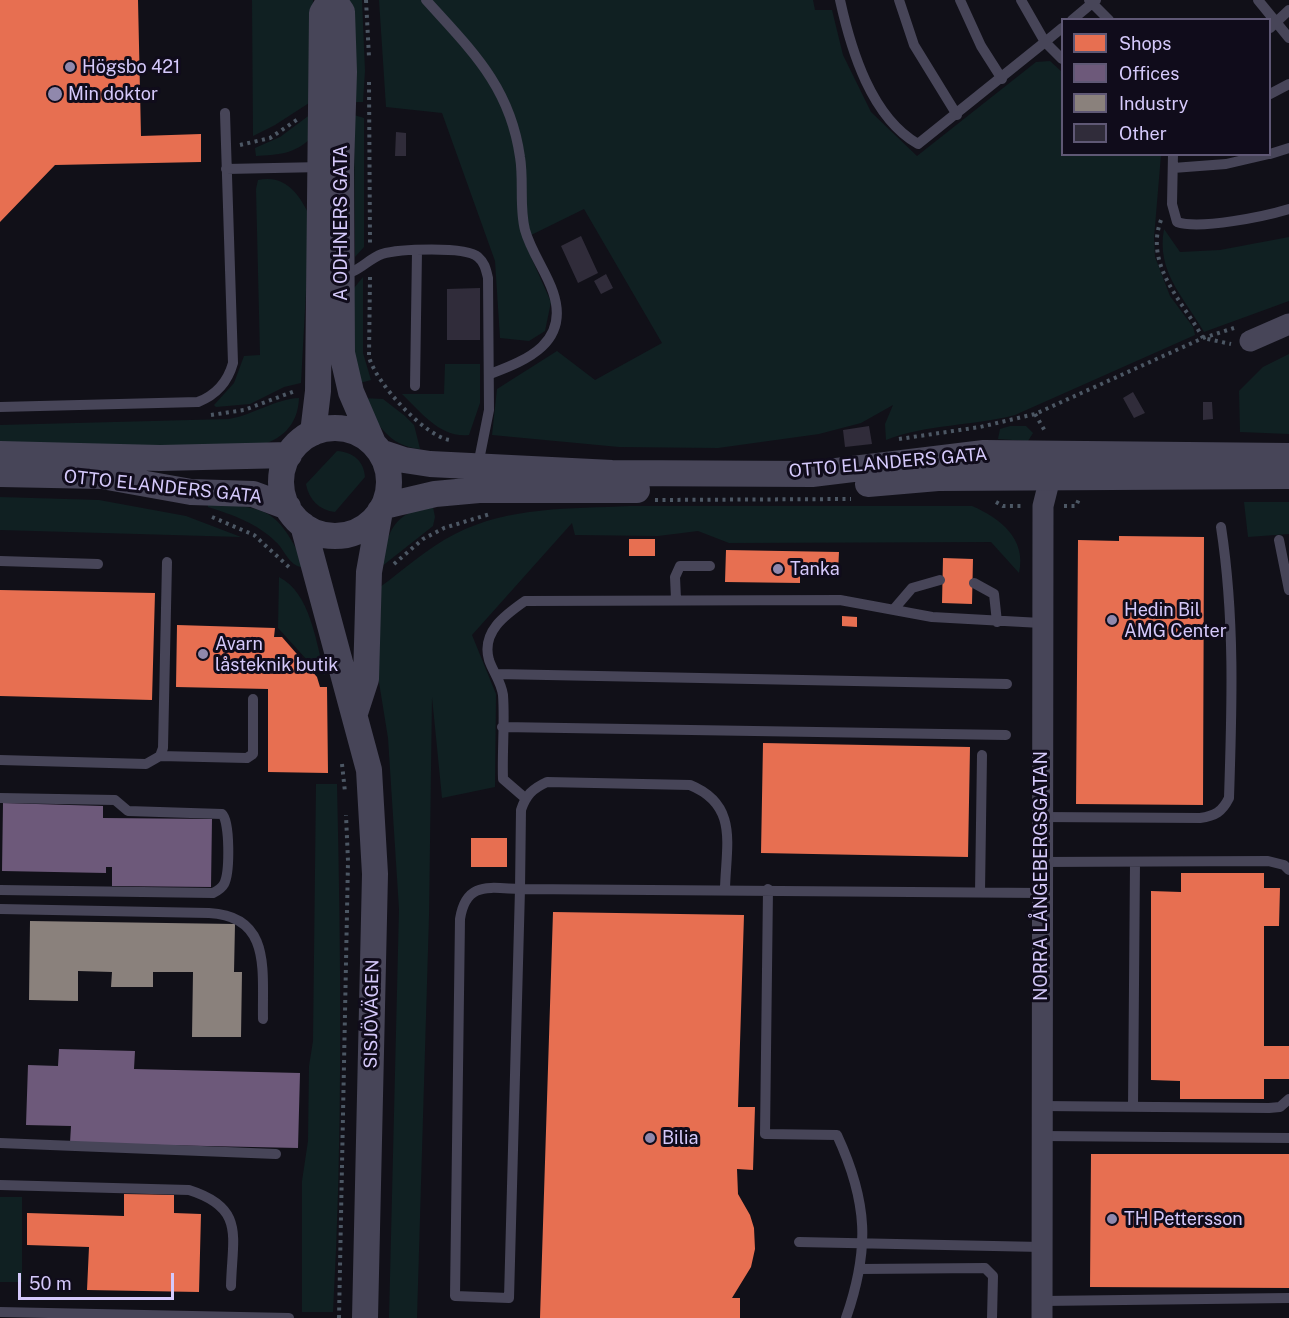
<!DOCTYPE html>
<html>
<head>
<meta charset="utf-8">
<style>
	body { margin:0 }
	#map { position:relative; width:1289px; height:1318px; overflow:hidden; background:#111018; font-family:"Public Sans",sans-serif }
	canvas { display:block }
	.legend { position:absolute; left:1061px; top:18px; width:210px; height:138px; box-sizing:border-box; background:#100c1b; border:2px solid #5f5875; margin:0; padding:8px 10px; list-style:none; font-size:18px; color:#d5c9fb }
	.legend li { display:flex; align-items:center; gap:12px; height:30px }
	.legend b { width:30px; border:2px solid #5f5875 }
	.scale { position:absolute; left:18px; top:1273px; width:156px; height:27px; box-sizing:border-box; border:3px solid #d5c9fb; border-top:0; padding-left:8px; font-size:18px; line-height:21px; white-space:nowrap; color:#d5c9fb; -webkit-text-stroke:4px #100c1b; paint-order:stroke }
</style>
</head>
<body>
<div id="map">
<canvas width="1289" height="1318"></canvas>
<ul class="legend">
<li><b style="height:16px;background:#e76f51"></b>Shops</li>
<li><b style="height:16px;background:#6d597a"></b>Offices</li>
<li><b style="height:16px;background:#8a817c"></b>Industry</li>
<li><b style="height:16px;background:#302c3a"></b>Other</li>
</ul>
<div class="scale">50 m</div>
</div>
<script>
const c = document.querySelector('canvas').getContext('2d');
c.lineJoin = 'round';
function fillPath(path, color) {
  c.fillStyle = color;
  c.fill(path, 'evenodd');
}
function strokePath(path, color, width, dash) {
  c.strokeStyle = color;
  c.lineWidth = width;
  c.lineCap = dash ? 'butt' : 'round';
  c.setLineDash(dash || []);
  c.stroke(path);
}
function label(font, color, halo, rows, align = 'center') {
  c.font = font + ' "Public Sans",sans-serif';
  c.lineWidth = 6;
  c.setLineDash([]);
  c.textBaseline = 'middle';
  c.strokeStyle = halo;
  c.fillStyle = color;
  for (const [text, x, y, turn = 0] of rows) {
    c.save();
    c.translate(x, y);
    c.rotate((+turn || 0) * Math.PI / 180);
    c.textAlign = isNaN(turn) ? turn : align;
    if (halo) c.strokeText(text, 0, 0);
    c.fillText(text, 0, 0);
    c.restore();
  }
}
fillPath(new Path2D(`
	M252,0H313L315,38L309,103L275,125L253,136Z
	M349,0H362L365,71L363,102H355Z
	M379,0H813L815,10H832L843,55L871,112L917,156L1036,62L1050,61L1062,72V154L1161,155L1154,238L1155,257L1170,296L1193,327L1195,335L1015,415C974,426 926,424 886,440L885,424L893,405L861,423L819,434L718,448L619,447L492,435L497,389L557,351L595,380L662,343L584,209L523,239L551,302L545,331L529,341L500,338L495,261L442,113L386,107Z
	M311,114V138C295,154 277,155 256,156L255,148L280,137Z
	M354,115L364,118V247L355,257Z
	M258,180C286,174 300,195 310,217L301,383L284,387L250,404L216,407L214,405L234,383L244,356L260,355L256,189Z
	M1164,229L1180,252L1220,250L1289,237V301L1204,332C1184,297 1156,272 1164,229Z
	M363,277V353L371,380L360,383L355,375L354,288Z
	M1289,354V434L1240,432L1239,391L1263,367Z
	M445,364H480V403L469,435C440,438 422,413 402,394H444Z
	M299,398C298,426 281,440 256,447H0V425L229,419C253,415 275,399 299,398Z
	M362,398L383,399L405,416L414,425L420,449C388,446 377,423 362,398Z
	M1010,426H1026L1033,433L1028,441L998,439L1000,429Z
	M337,451C353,452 364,461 365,477L335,512C319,510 309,500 306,484Z
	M0,497L99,500L186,516L241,537L0,530Z
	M1244,502H1289V534L1248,537Z
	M208,504C268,507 276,508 304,563L302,567C289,566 285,550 276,542C257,523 233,515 208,507Z
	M630,506H972C1000,518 1027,539 1019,573L991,542L729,543L698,531L658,536L575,535L572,523L472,635L496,694L495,787L442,798L432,697L429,916L417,1318H389L399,909L388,738L378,676L380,587C405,569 427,548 455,534C509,506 571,509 630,506Z
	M433,507L435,517L433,526L381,567C387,533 393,511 433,507Z
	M279,577C311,593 316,644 325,675L317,671L278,628Z
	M316,784H337C341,960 343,1136 333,1312H302V1181L308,1141L309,1066L313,1041Z
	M0,1197H22V1282H0Z`), '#102022');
fillPath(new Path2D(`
	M0,0H138L141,136L201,134V162L55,165L0,222Z
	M1119,536L1204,537L1203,805L1076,804L1078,540L1119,541Z
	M629,539H655V556H629Z
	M726,550L839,552L838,572H800V583L725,582Z
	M943,558L973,559L972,604L942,603Z
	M0,590L155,593L152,700L0,696Z
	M842,616L857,617V627L842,626Z
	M177,625L275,628L274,637H282L317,677L320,687H327L328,773L268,772V689L176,687Z
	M763,743L970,747L968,857L761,853Z
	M471,838H507V867H471Z
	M1181,873H1264V888H1280L1279,926H1264V1046H1289V1079H1264V1099H1180V1081L1151,1080V891L1181,892Z
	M553,912L744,915L738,1107H755L753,1170L737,1169L738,1194L750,1215L754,1228L755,1249L751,1267L732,1298H740V1318H540Z
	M1091,1154H1289V1288L1090,1287Z
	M124,1194L174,1195V1213L201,1214L199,1292L87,1290L89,1247L27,1245V1213L124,1216Z`), '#e76f51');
fillPath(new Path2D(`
	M3,803L103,806V818L212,819L211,887L112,886V867H106V873L2,871Z
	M59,1049L135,1051L134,1069L300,1073L298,1148L70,1143L71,1126L26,1125L28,1065L58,1066Z`), '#6d597a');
fillPath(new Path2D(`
	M30,921L235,924L234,972H242L241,1037H192L193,972H153V987H111L112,972L78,971V1001L29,1000Z`), '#8a817c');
fillPath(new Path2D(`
	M396,132L406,133V156H395Z
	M581,236L598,273L578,283L561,246Z
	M606,274L613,288L601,294L594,281Z
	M480,288V340H447V289Z
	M1133,392L1145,413L1134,418L1123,398Z
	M1203,402H1212L1213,419L1203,420Z
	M869,426L872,444L845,447L843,430Z`), '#302c3a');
strokePath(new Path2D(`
	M366,0L369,57
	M369,82L370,243
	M240,145L270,138L298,119
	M1161,220C1144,265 1183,302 1203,338L1231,344
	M370,277L369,357C376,383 424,436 450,440
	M1035,414L1045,431
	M211,415L244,410L295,391
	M899,439L980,427L1035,414L1203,338L1234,328
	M655,500L851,499
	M996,502L1003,506H1023
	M1064,506H1076L1079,499
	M212,517L254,535L290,568
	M394,564L423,539L444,528L490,514
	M342,764L345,792
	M339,1318L348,861L346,815`), '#4c5764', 4, [3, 4.5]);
strokePath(new Path2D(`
	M426,0C471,50 510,86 520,157C524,181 519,207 525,230C531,252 546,271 553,292C570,342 528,360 490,374
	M840,0C851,50 871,117 918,144L1045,42L1062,59
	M899,0L914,45L957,115
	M960,0L981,46L1002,79
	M1021,0L1045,42L1062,28
	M1089,0L1109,20
	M1258,0L1289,38
	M1072,20L1096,0
	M1270,28L1289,10
	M1270,94L1289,84
	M1173,154L1172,204L1177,222C1200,230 1266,216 1289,209
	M1270,154L1289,148
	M1173,168L1226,164L1269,154
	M226,169L322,167
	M340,274C358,274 366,260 382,254C398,249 466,246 478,257C485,263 486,270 488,278L489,410L478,465
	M415,386L417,251
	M0,407L198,402C216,395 228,381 233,363L225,113
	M1279,540L1289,590
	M0,561L98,564
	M974,583L994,594L997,622
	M676,599L675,577L680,566H710
	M894,609L912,588L940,580
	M496,674L1007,684
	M502,727L1006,735
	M160,756L247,758L253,754V699
	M0,760L146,764L160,756L163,748L167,562
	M0,798L115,800L128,811L222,814C230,821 230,873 224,884C222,888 217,891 213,893L0,890
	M525,798L503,779C502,751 505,722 503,695C501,681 493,672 489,660C481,632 505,615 525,601L840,600L932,617L1041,623
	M1041,817L1200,818C1215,816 1222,812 1229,798C1232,707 1235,618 1221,527
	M1042,862L1268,861L1284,865L1289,870
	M725,889C726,845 739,805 690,785L547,782C532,789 526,795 521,810L520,889C489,888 466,881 460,919L455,1296L509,1298L520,889L1041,893
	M768,889L765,1134L837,1135C868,1202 870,1249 846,1318
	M980,892L982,755
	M0,909L209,913C272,916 262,971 263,1019
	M1042,1106L1269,1108L1280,1107L1289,1099
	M1133,1107L1135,862
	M1042,1136L1289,1138
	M0,1143L276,1154
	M0,1185L189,1190C246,1208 232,1237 231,1286
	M799,1242L1042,1247
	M860,1269L985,1268L993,1276L992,1318
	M1042,1301L1289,1298
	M0,1312L289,1318`), '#474558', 10);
strokePath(new Path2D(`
	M1250,341L1289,324
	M1042,1318L1043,506L1050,478L1059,464`), '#474558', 21);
strokePath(new Path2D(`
	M334,0L342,12L344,72L341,168L342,353L351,392L373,443
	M281 482a54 54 0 1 1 108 0a54 54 0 1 1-108 0Z
	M313,433L318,391L322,13L330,0
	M380,452L404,460L430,464L612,473L812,474L984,453L1289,456
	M0,454L160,458L289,455
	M0,474L102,476L191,492L253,494L288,507
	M868,484L938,478L1289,476
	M384,506L435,494L479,490H637
	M303,525L369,770L375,874L365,1318
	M355,713L366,679L369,572L380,511`), '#474558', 26);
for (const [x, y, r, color] of [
	[70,67,6,"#9088ac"],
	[55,94,8,"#9088ac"],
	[778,569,6,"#9088ac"],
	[1112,620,6,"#9088ac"],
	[203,654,6,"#9088ac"],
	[650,1138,6,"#9088ac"],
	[1112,1219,6,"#9088ac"]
]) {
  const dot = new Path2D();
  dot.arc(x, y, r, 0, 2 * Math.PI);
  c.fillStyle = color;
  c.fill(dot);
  strokePath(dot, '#100c1b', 2);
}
label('18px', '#d5c9fb', '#100c1b', [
	["Högsbo 421",82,67],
	["Min doktor",68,94],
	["Tanka",790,569],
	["Hedin Bil",1124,610],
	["AMG Center",1124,631],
	["Avarn",215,644],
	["låsteknik butik",215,665],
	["Bilia",662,1138],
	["TH Pettersson",1124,1219]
], 'left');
label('18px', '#d5c9fb', '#100c1b', [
	["A ODHNERS GATA",341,223,-90],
	["OTTO ELANDERS GATA",888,463,-5],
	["OTTO ELANDERS GATA",163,487,6],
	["NORRA LÅNGEBERGSGATAN",1041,876,-90],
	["SISJÖVÄGEN",372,1014,-89]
]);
</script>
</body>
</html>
